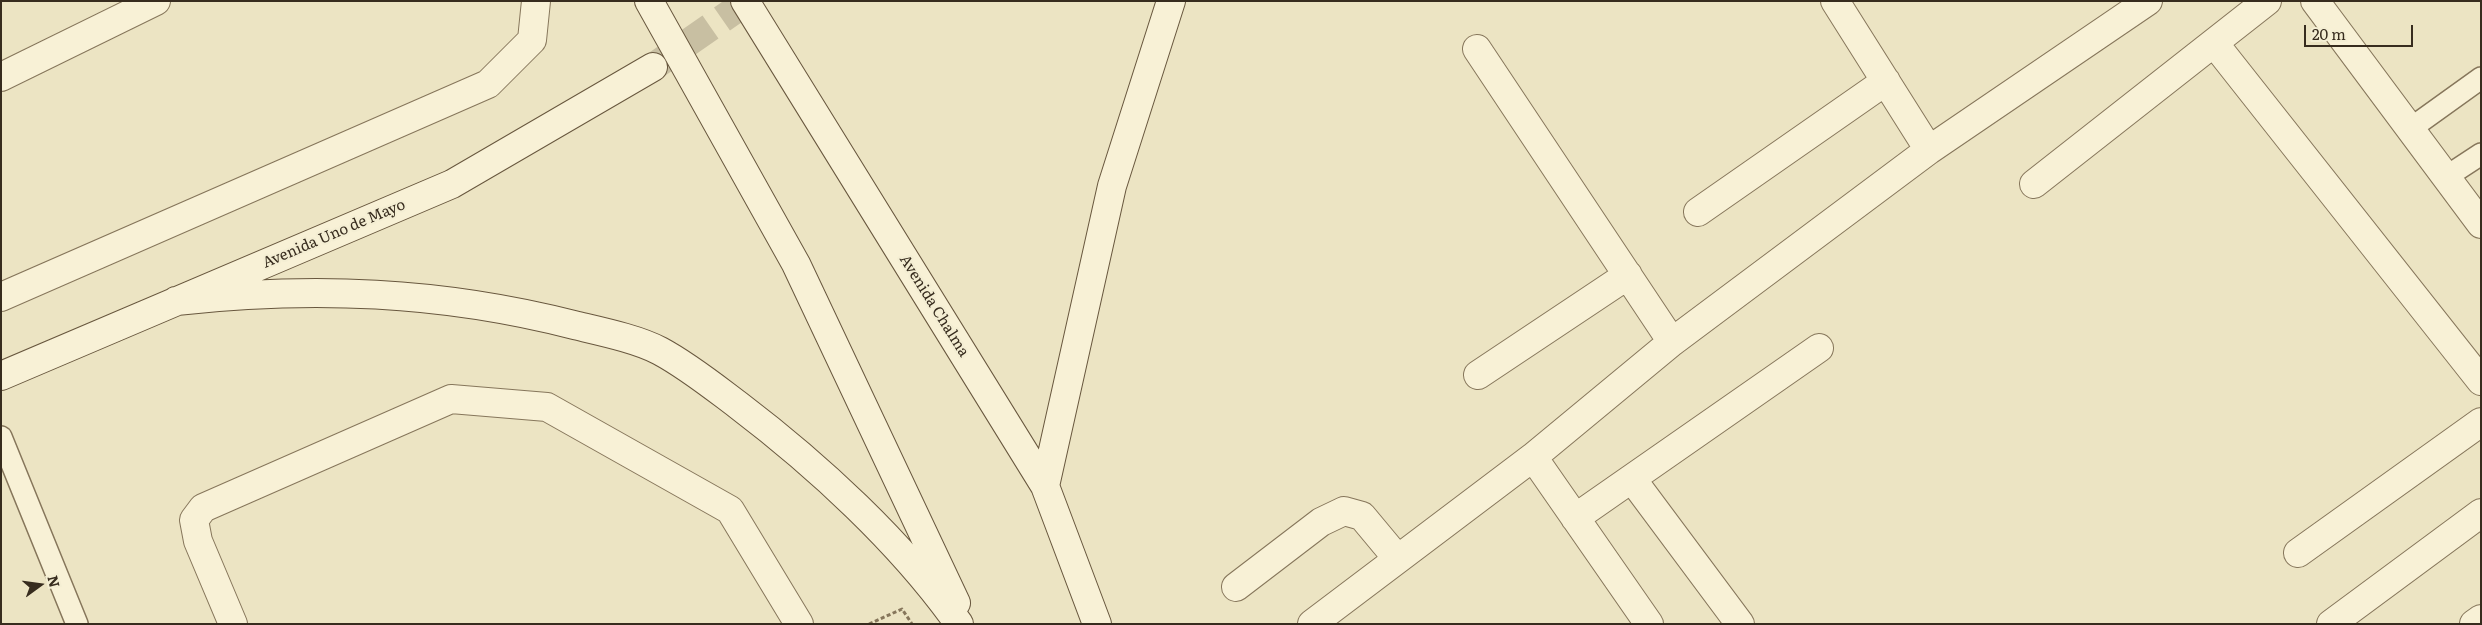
<!DOCTYPE html>
<html>
<head>
<meta charset="utf-8">
<style>
	body { margin:0 }
	#map { position:relative; width:2482px; height:625px; overflow:hidden; background:#ece4c3; font-family:Literata,serif }
	canvas { display:block }
	.frame { position:absolute; inset:0; border:2px solid #372c1e; pointer-events:none }
	.north { position:absolute; left:15px; top:560px; width:50px; height:50px; -webkit-text-stroke:4px #f4eed3; paint-order:stroke; rotate:76deg; font-size:14px; font-weight:700; line-height:20px; text-align:center; color:#372c1e }
	.north::after { content:''; display:block; margin:auto; width:18px; height:22px; background:#372c1e; clip-path:polygon(50% 0,100% 100%,50% 72%,0 100%) }
	.scale { position:absolute; left:2304px; top:25px; width:109px; height:22px; box-sizing:border-box; border:2px solid #372c1e; border-top:0; padding-left:6px; font-size:15px; line-height:18px; white-space:nowrap; color:#372c1e; -webkit-text-stroke:4px #f4eed3; paint-order:stroke }
</style>
</head>
<body>
<div id="map">
<canvas width="2482" height="625"></canvas>
<div class="frame"></div>
<div class="north">N</div>
<div class="scale">20 m</div>
</div>
<script>
const c = document.querySelector('canvas').getContext('2d');
c.lineJoin = 'round';
function strokePath(path, color, width, dash) {
  c.strokeStyle = color;
  c.lineWidth = width;
  c.lineCap = dash ? 'butt' : 'round';
  c.setLineDash(dash || []);
  c.stroke(path);
}
function label(font, color, halo, rows, align = 'center') {
  c.font = font + ' Literata,serif';
  c.lineWidth = 4.5;
  c.setLineDash([]);
  c.textBaseline = 'middle';
  c.strokeStyle = halo;
  c.fillStyle = color;
  for (const [text, x, y, turn = 0] of rows) {
    c.save();
    c.translate(x, y);
    c.rotate((+turn || 0) * Math.PI / 180);
    c.textAlign = isNaN(turn) ? turn : align;
    if (halo) c.strokeText(text, 0, 0);
    c.fillText(text, 0, 0);
    c.restore();
  }
}
strokePath(new Path2D(`
	M653,67L748,1`), '#c8bfa2', 28, [28, 14]);
const service = new Path2D(`
	M2410,129L2481,78
	M2446,177L2481,154
	M1,437L77,624`);
const minor = new Path2D(`
	M1835,1L1929,150
	M2214,43L2481,381
	M1477,49L1672,342
	M1,77L156,1
	M2034,184L2267,1
	M1698,212L1886,81
	M1,297L488,84L532,40L536,1
	M1478,375L1628,275
	M1632,479L1740,624
	M1575,518L1819,348
	M2298,553L2481,422
	M1236,587L1321,522L1344,511L1362,516L1397,558
	M233,624L198,541L194,520L203,508L451,399L547,407L730,510L799,624
	M1312,624L1533,457
	M1649,624L1533,457L1672,342L1929,150L2148,1
	M2331,624L2481,513
	M2474,624L2481,619`);
const tertiary = new Path2D(`
	M2315,1L2481,224`);
const secondary = new Path2D(`
	M649,1L796,264L956,603
	M745,1L1045,486L1097,624
	M176,301C312,286 441,291 574,325C599,331 638,339 660,351C688,366 714,387 738,405C817,465 902,543 959,624
	M1,376L452,184L653,67
	M1045,486L1112,186L1171,1`);
strokePath(service, '#86765b', 24);
strokePath(minor, '#86765b', 30);
strokePath(tertiary, '#86765b', 30);
strokePath(secondary, '#68573e', 30);
strokePath(new Path2D(`
	M869,624L902,609L912,624`), '#86765b', 3, [4, 2.5]);
strokePath(service, '#f8f1d6', 21);
strokePath(minor, '#f8f1d6', 28);
strokePath(tertiary, '#f8f1d6', 28);
strokePath(secondary, '#f8f1d6', 28);
label('15px', '#372c1e', '#f4eed3', [
	["Avenida Uno de Mayo",334,234,-23],
	["Avenida Chalma",934,306,58]
]);
</script>
</body>
</html>
